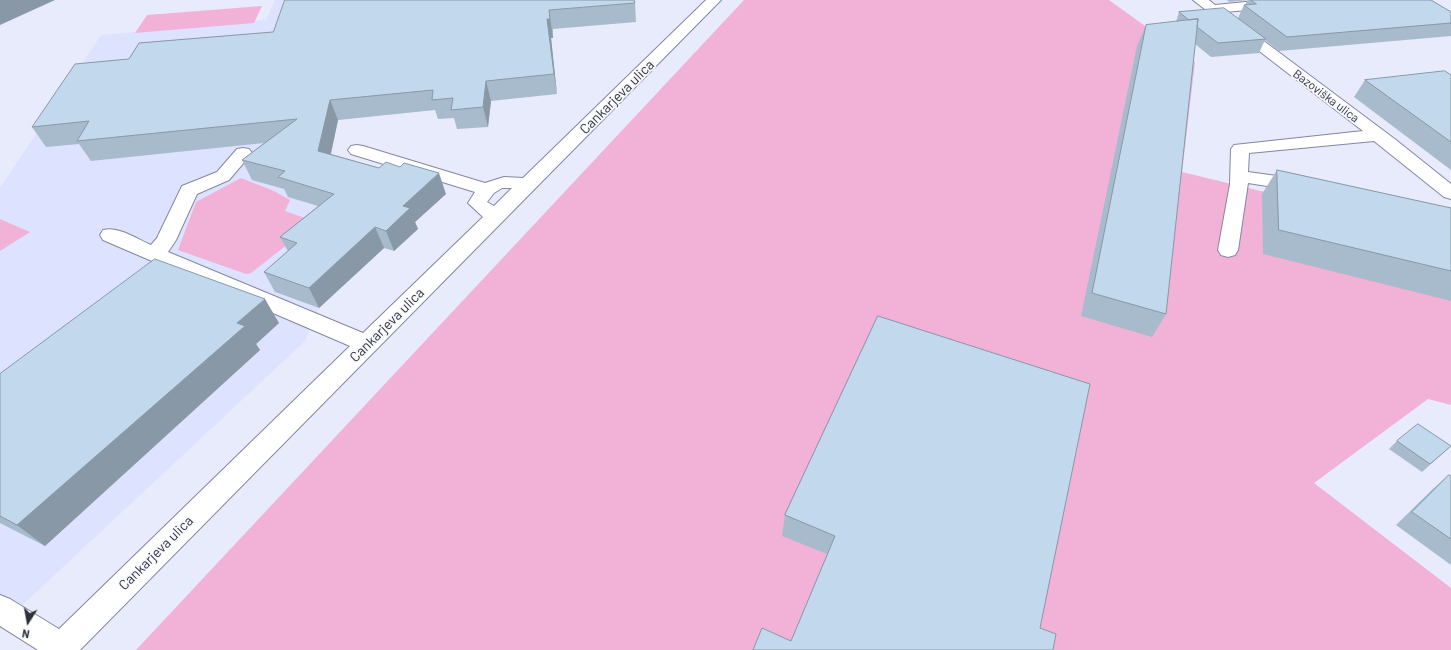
<!DOCTYPE html>
<html>
<head>
<meta charset="utf-8">
<style>
	body { margin:0 }
	#map { position:relative; width:1451px; height:650px; overflow:hidden; background:#e8ebfc; font-family:Barlow,sans-serif }
	canvas { display:block }
	.north { position:absolute; left:8px; top:602px; width:40px; height:40px; -webkit-text-stroke:3px #f8f9ff; paint-order:stroke; rotate:191deg; font-size:11px; font-weight:700; line-height:16px; text-align:center; color:#2f313b }
	.north::after { content:''; display:block; margin:auto; width:14px; height:18px; background:#2f313b; clip-path:polygon(50% 0,100% 100%,50% 72%,0 100%) }
</style>
</head>
<body>
<div id="map">
<canvas width="1451" height="650"></canvas>
<div class="north">N</div>
</div>
<script>
const c = document.querySelector('canvas').getContext('2d');
c.lineJoin = 'round';
function fillPath(path, color) {
  c.fillStyle = color;
  c.fill(path, 'evenodd');
}
function strokePath(path, color, width, dash) {
  c.strokeStyle = color;
  c.lineWidth = width;
  c.lineCap = dash ? 'butt' : 'round';
  c.setLineDash(dash || []);
  c.stroke(path);
}
function label(font, color, halo, rows, align = 'center') {
  c.font = font + ' Barlow,sans-serif';
  c.lineWidth = 3.5;
  c.setLineDash([]);
  c.textBaseline = 'middle';
  c.strokeStyle = halo;
  c.fillStyle = color;
  for (const [text, x, y, turn = 0] of rows) {
    c.save();
    c.translate(x, y);
    c.rotate((+turn || 0) * Math.PI / 180);
    c.textAlign = isNaN(turn) ? turn : align;
    if (halo) c.strokeText(text, 0, 0);
    c.fillText(text, 0, 0);
    c.restore();
  }
}
fillPath(new Path2D(`
	M275,0H527L435,41L428,110L338,120L329,163L343,214L276,293L319,308L305,341L0,626V188L101,35L266,20Z`), '#dde2fe');
fillPath(new Path2D(`
	M744,0H1109L1195,62L1182,172L1451,237V405L1428,399L1314,483L1451,588V650H136Z
	M262,6L254,23L135,33L147,15Z
	M241,178L274,191L290,200L285,211L316,222L251,273L246,274L178,250L196,202Z
	M0,219L30,232L0,251Z`), '#f2b2d8');
const minor = new Path2D(`
	M706,0H721L80,650H38L0,626V595L10,599L59,629L350,346L103,240L100,235L103,230C118,226 137,239 151,245L157,238L182,186L217,172L237,149L243,148L249,149L252,153L229,180L197,194L176,240L168,252L363,333L483,217L468,203L475,192L351,154L348,150L351,146L357,145L363,146L485,183L504,177L523,178ZM502,188H512L494,206L487,202L494,193Z
	M1193,0H1209L1215,5L1266,0H1320L1318,3L1313,4L1225,12L1396,140L1451,184V199L1444,197L1374,141L1249,153L1248,172L1299,179L1306,181L1308,185L1306,189L1299,191L1248,183L1238,250L1235,255L1228,257L1221,255L1218,250L1230,184L1231,149L1234,145L1363,131Z`);
strokePath(minor, '#8387a0', 2);
fillPath(minor, '#fff');
fillPath(new Path2D(`
	M1227,0H1431L1451,12V36L1279,51L1265,40L1259,53L1211,57L1195,44L1166,314L1152,337L1081,316L1137,46L1146,25L1176,22L1179,12L1238,18L1244,5H1245L1248,0L1229,2Z
	M635,3L636,22L553,29V38H551L557,94L491,101L488,127L457,129L454,118L438,119L435,110L338,120L331,154L379,168L446,194L415,222L418,229L394,251L384,248L319,308L275,292L264,272L288,251L280,237L318,206L288,197L284,189L252,180L242,160L264,143L91,161L79,144L46,147L32,127L129,59L139,43Z
	M1451,75V170L1354,97L1365,80Z
	M1277,170L1451,208V301L1263,254L1262,194Z
	M878,316L1040,628L791,641L827,554L782,536L785,515Z
	M279,323L256,344L260,350L45,546L0,523V374Z
	M1397,441L1451,446L1422,472L1389,449Z
	M1449,475L1451,476V565L1396,525L1433,489Z`), '#a7bbcc');
fillPath(new Path2D(`
	M0,0H55L0,25Z
	M549,10L553,38H551L557,94L554,74L547,19Z
	M486,81L491,101L488,127L483,107Z
	M330,100L338,120L327,171L318,151Z
	M439,173L446,194L415,222L418,229L394,251L386,231L403,206Z
	M375,227L384,248L319,308L309,288Z
	M265,299L279,323L256,344L260,350L45,546L17,525L237,323Z`), '#8898a6');
const building = new Path2D(`
	M285,0H634L635,3L549,10L550,19H547L554,74L486,81L483,107L451,110L453,98L432,100L433,90L330,100L318,151L379,168L386,162L400,167L404,163L439,173L403,206L410,208L386,231L375,227L309,288L264,272L297,243L280,237L334,194L278,177L285,171L242,160L297,119L77,141L89,121L32,127L75,64L129,59L139,43L273,32Z
	M1251,0H1431L1451,12V23L1287,37L1244,5L1256,4Z
	M1224,8L1266,39L1218,43L1197,27L1198,19L1189,20L1179,12Z
	M1198,19L1166,314L1092,293L1146,25Z
	M1445,71L1451,75V142L1365,80Z
	M1277,170L1451,208V271L1279,230Z
	M155,259L265,299L237,323L245,326L17,525L0,516V374Z
	M878,316L1090,384L1040,628L1056,634L1053,650H753L762,628L791,641L835,536L785,515Z
	M1418,424L1451,446L1430,464L1397,441Z
	M1449,475L1451,476V539L1412,512Z`);
fillPath(building, '#c2d9ed');
strokePath(building, '#8898a6', 1);
label('12px', '#2f313b', '#f8f9ff', [
	["Bazoviška ulica",1326,96,37]
]);
label('14px', '#2f313b', '#f8f9ff', [
	["Cankarjeva ulica",617,97,-45],
	["Cankarjeva ulica",387,325,-45],
	["Cankarjeva ulica",156,553,-45]
]);
</script>
</body>
</html>
